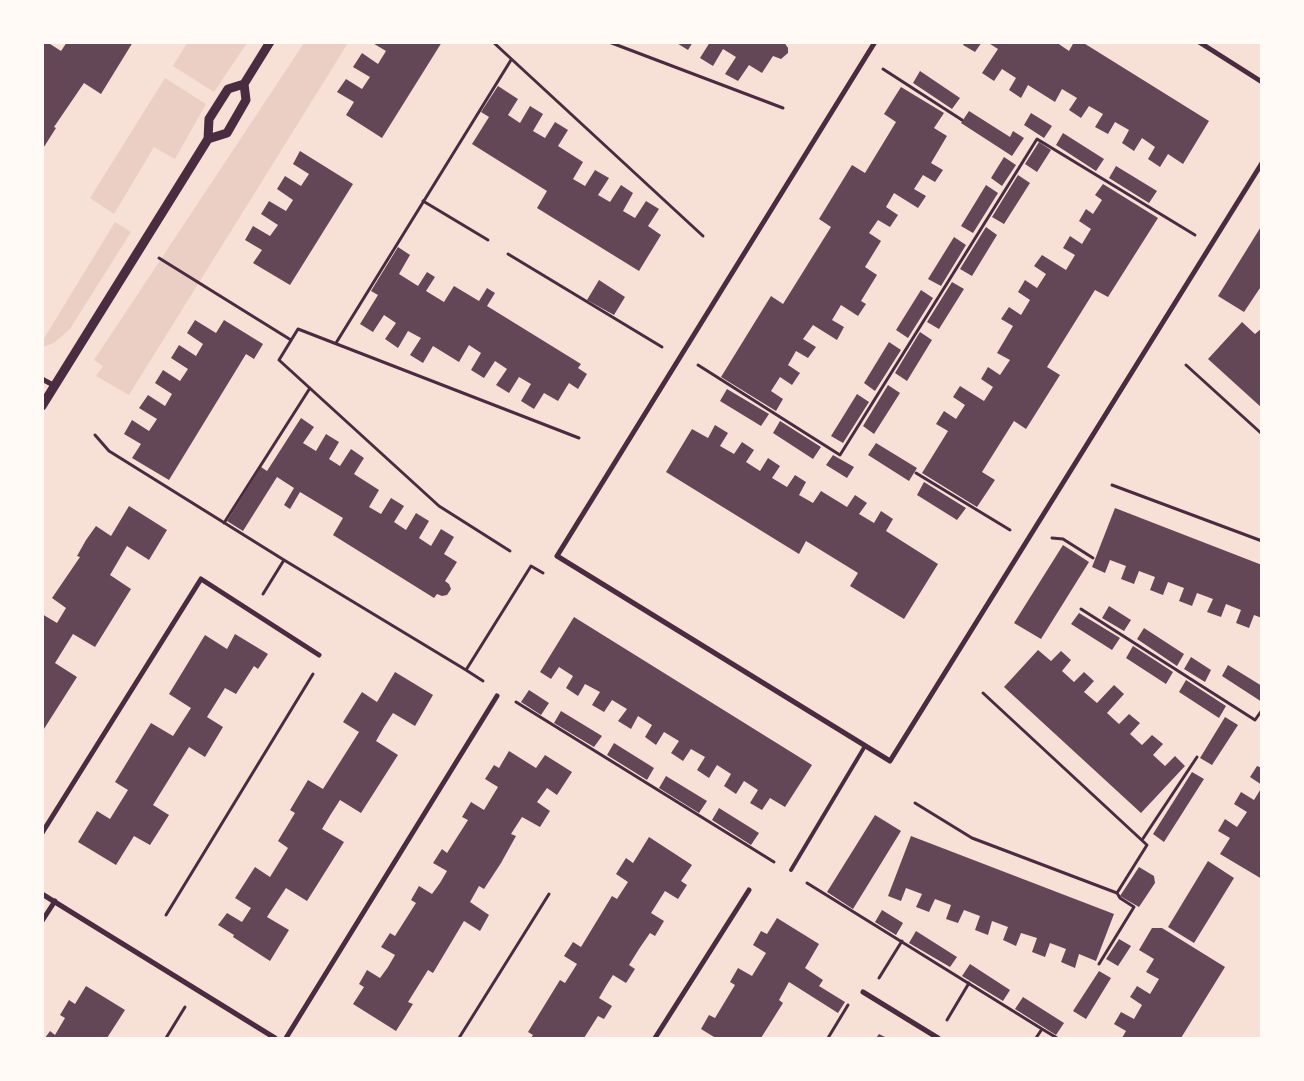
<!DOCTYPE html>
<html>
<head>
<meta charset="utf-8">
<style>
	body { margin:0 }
	#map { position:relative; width:1304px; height:1081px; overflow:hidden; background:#f7e1d7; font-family:Georgia,serif }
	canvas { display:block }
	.frame { position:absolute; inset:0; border:44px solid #fffaf5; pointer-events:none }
</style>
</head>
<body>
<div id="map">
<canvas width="1304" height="1081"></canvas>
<div class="frame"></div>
</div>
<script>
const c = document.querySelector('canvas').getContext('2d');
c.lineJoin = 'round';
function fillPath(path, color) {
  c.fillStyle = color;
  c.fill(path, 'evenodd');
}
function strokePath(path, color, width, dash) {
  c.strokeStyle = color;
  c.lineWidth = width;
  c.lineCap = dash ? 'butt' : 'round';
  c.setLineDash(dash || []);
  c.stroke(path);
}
fillPath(new Path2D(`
	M187,43V42L247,43L214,92L173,66Z
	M304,43H348L129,395L96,376L103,366L94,360Z
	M165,78L206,104L175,159L154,147L114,214L90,198Z
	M115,222L131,232L70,329L54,343L43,347V340Z`), '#ebcfc5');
fillPath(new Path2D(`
	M42,42H47L61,51L67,42H133L101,94L84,83L54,127L56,128L42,150Z
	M371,42H442L382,138L346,115L354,102L337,92L346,79L362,89L370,77L353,67L362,53L378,64L386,51Z
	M675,42H693L688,50Z
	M710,42H784L788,48V53L781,59L773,56L762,73L749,65L738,81L725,74L736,57L723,49L713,66L700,58Z
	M965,42H982L975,52L963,45Z
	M987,42H1056L1069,51L1074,42H1082L1209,121L1183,164L1168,154L1160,167L1148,159L1155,147L1142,138L1134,151L1122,143L1129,130L1115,122L1108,134L1095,127L1103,114L1089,106L1081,118L1069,110L1077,98L1062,89L1055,102L1028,85L1021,98L1009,90L1016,78L1002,69L994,81L982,73L998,49Z
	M920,71L960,98L952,109L913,83Z
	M498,86L518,99L508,115L520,123L530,106L543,114L533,131L545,138L555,122L568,130L558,146L583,162L573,179L585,186L595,170L609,178L598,195L610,202L621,185L633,193L623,211L635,218L646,201L659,209L648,226L661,235L639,271L537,208L547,191L472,144L489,117L481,112Z
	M901,87L944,113L934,128L947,136L931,163L943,170L935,182L923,175L914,189L926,196L918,208L894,193L886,207L898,215L890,227L878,220L869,233L881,241L865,267L877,275L861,301L866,304L858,316L841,305L832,320L844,327L837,340L813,325L803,339L816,347L808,358L796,351L788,365L800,373L792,385L780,377L771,391L783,399L776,411L721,377L771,296L783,304L831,227L819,219L852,165L865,173L896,122L884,114Z
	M969,111L1010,137L1013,131L1024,138L1012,156L961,123Z
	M1031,113L1052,126L1044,138L1024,125Z
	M1063,133L1104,159L1096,171L1056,145Z
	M1039,142L1051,150L1037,172L1025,164Z
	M300,151L353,184L290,285L253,263L262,250L245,240L253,226L270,236L278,225L261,214L269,201L286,211L293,200L277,189L285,176L301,186L309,174L293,164Z
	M1004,157L1016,165L1002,186L991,178Z
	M1116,166L1157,191L1149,203L1109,178Z
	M1018,175L1030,183L1004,224L992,217Z
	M1103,184L1158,218L1108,297L1095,290L1047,367L1060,375L1026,429L1014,421L982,472L995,480L977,507L922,473L948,431L936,424L944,411L956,419L965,405L953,397L960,386L984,401L993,387L981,379L988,367L1000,375L1010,360L997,353L1013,326L1001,319L1009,307L1021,315L1030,300L1018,292L1025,280L1037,288L1046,274L1034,266L1042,255L1066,270L1075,255L1063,248L1070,236L1082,244L1091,229L1079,221L1086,209L1093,214L1102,200L1095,195Z
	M986,185L998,193L973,233L961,226Z
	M1262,225V285L1244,312L1218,296Z
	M986,227L997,235L972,276L960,269Z
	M954,237L966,245L941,286L928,279Z
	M398,247L410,255L399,274L418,286L427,272L435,277L426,291L444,302L454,286L479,301L487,288L495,293L487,306L581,364L578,368L587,374L578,389L569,383L558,401L544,393L534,409L521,401L531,384L519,377L509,393L496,385L507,369L495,361L484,378L471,370L481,353L469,345L459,362L433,346L423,363L410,355L421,338L408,331L398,348L385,339L396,323L384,315L373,332L360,324L378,295L371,291Z
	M599,280L625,297L614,315L587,300Z
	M952,282L964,289L939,329L927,322Z
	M921,290L933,298L908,338L896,330Z
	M195,320L216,333L224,320L263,344L254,359L246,354L169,480L132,458L141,444L124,434L132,420L149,431L157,419L139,408L148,395L165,406L172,394L155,383L163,370L180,381L188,369L171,358L179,345L196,356L203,344L187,333Z
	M1242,322L1255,334L1262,328V408L1208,359Z
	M920,332L932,340L907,381L895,373Z
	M889,342L901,350L875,391L864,383Z
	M888,385L900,393L874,434L863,426Z
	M727,389L769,414L761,426L720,401Z
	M857,394L869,402L843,443L831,436Z
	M301,418L314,427L303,443L316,451L326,434L339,442L329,459L340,466L351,449L364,458L354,474L379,490L369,507L381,514L391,498L404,506L394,522L406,530L416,513L429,521L419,538L431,546L441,529L454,537L444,554L457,562L445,581L449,584L451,589L447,595L442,596L437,594L434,598L333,535L343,518L300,492L290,509L284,505L294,488L277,477L243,531L227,521L261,467L267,471Z
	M780,421L821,447L813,459L773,433Z
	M715,425L728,433L720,446L734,454L742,442L754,450L746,462L760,471L768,458L780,466L772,478L787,487L795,475L806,482L799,495L813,503L821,491L847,507L855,495L867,503L859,514L874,523L881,511L893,519L886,531L938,564L904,619L850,586L858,573L806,541L799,554L666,472L692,429L708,438Z
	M876,443L917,468L909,481L868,455Z
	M833,455L854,467L847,478L826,465Z
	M924,482L966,508L957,520L917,495Z
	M129,506L167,530L149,560L127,546L110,575L131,589L95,647L73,634L55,663L77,677L42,732V614L57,623L66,608L52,598L80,557L77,556L86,540L96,526L111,536Z
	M1115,508L1262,565V618L1254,615L1249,628L1236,623L1241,610L1226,604L1221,617L1207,612L1213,599L1197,593L1192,606L1179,601L1184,588L1168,582L1163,595L1150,590L1155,577L1139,571L1134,584L1121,579L1126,566L1110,560L1105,573L1092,567Z
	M1063,545L1089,562L1041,639L1014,623Z
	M1109,606L1131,620L1124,631L1102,618Z
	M1079,613L1120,638L1112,650L1071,624Z
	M574,617L812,765L785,807L770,798L762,810L750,803L758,790L744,781L736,794L724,786L731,774L717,765L709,778L697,770L705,757L691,749L683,761L671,753L679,741L664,732L656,745L645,737L652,725L638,716L631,729L618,721L627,709L612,700L604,712L592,705L600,692L585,684L578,696L566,688L573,676L559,667L551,679L540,672Z
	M1144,628L1184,654L1177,666L1137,639Z
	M235,634L268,654L258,669L254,666L236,694L225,688L207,717L223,727L205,757L189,747L153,805L169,815L150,845L134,836L116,865L78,842L97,811L110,819L128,790L115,782L151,723L173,736L191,708L169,694L205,635L227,649Z
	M1133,646L1173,672L1166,684L1126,658Z
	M1038,650L1051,661L1061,651L1071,660L1062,671L1074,682L1084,672L1094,681L1084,692L1097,703L1114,685L1124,694L1107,713L1119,724L1129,714L1140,723L1130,734L1142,745L1152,735L1163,744L1153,755L1165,766L1175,756L1185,766L1141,813L1004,687Z
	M1191,657L1211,670L1205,682L1184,669Z
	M1228,665L1262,686V702L1222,676Z
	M395,672L433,695L415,726L393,713L384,727L376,741L398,755L361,813L340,800L331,814L322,829L344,842L307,901L286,888L267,917L289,930L270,961L233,937L234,935L218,925L227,913L242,922L251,908L235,898L255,867L270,877L288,848L278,841L295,813L290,810L308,780L323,789L359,732L343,722L362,692L377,702Z
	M1186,680L1226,706L1219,718L1179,692Z
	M529,690L549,703L541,715L521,702Z
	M561,711L602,736L594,747L554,723Z
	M1225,717L1238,725L1212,765L1200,758Z
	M614,743L654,768L647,780L607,755Z
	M509,751L536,768L545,755L572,772L557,795L547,788L537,802L550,811L540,827L522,817L511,834L516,836L501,863L484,889L479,886L470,902L489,915L480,931L464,921L433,973L428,970L408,1002L413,1004L396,1031L353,1004L364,987L359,984L367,970L380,978L388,967L395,955L381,947L390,933L395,936L416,903L411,900L419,886L432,894L440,883L447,871L433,863L442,849L447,853L468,820L462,817L471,802L484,810L498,787L485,779L494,765L499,768Z
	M1257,766L1262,768V785L1250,777Z
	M1192,772L1204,779L1164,842L1153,834Z
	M666,776L707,801L699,813L659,788Z
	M1262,787V879L1220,854L1230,838L1218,831L1225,819L1237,827L1247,812L1234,804L1241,792L1254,800Z
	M719,808L759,833L751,845L712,820Z
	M875,815L901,831L853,909L827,892Z
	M911,836L1114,914L1096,961L1079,954L1075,968L1061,962L1066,949L1050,943L1045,957L1032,952L1037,938L1021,933L1016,946L1003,940L1008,927L992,921L988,935L975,930L980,916L964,910L958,923L946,919L951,905L935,899L929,912L916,907L922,894L906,888L901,901L888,896Z
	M649,837L692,865L681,881L687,885L678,899L665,891L651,913L664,921L655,936L650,933L639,949L629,965L635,969L626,983L613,975L606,986L599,998L612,1006L604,1019L598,1016L584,1038H531L533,1035L528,1032L560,980L565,983L577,964L564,956L573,942L581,947L612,896L617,899L628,882L616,874L626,858L633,863Z
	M1208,861L1234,878L1194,943L1168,927Z
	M1139,867L1154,876L1155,883L1139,907L1120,896Z
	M882,910L903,923L896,935L875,922Z
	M777,918L819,944L805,968L823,980L819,986L845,1002L838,1013L789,982L779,1000L783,1003L761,1038H713L714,1037L701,1029L709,1015L715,1018L735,985L730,982L738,968L752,976L766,953L753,945L761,931L767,934Z
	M1152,928H1162L1225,967L1181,1038H1122L1126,1031L1114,1024L1121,1012L1134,1019L1142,1005L1130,997L1137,986L1150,994L1159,979L1146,972L1154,959L1139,950Z
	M916,931L957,957L950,967L909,943Z
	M1119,939L1131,946L1118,966L1106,959Z
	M970,964L1010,990L1003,1001L962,976Z
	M1099,971L1111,978L1086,1019L1073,1011Z
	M86,986L125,1010L107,1038H45L50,1031L55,1035L65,1018L60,1015L69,1000L75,1004Z
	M1023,997L1064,1023L1056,1035L1015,1009Z
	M879,1034L887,1038H876Z`), '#644757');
strokePath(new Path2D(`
	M493,42L703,236
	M609,42L783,108
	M883,69L962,120
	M423,201L488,240
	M508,254L662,347
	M159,258L291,340
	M336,343L511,60
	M698,365L840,455L1037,139L1195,235
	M1186,365L1262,434
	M95,435L109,451L284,560L466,670
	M916,473L1010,530
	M1112,485L1262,541
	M224,523L310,388
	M1052,538L1063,539L1093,558
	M510,551L439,506L279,360L298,329L579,438
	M263,594L284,560
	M1081,609L1255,720L1262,710
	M483,681L466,670L531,566L543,573
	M516,702L774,862
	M915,803L972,838L1117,893L1147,845L983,693
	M1142,840L1197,757
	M807,883L1042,1029
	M166,915L313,674
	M1099,964L1134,907L1120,898L1117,893
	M879,978L902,941
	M947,1020L969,983
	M166,1038L185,1007
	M459,1038L549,894
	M828,1038L848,1005
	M1036,1038L1042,1029L1057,1038`), '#4a2c40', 3);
strokePath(new Path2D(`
	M791,870L865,746`), '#4a2c40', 4);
strokePath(new Path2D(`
	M875,42L557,556L890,761L1262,163
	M1199,42L1262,82
	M42,379L55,386
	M42,833L201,579L319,655
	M42,894L275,1038
	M42,921L55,901
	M863,992L938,1038
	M286,1038L497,696
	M655,1038L749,890`), '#4a2c40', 5);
strokePath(new Path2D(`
	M208,139L227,133L246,100L244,84L270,42
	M42,406L208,139L209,119L228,89L244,84`), '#4a2c40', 9);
</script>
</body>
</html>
